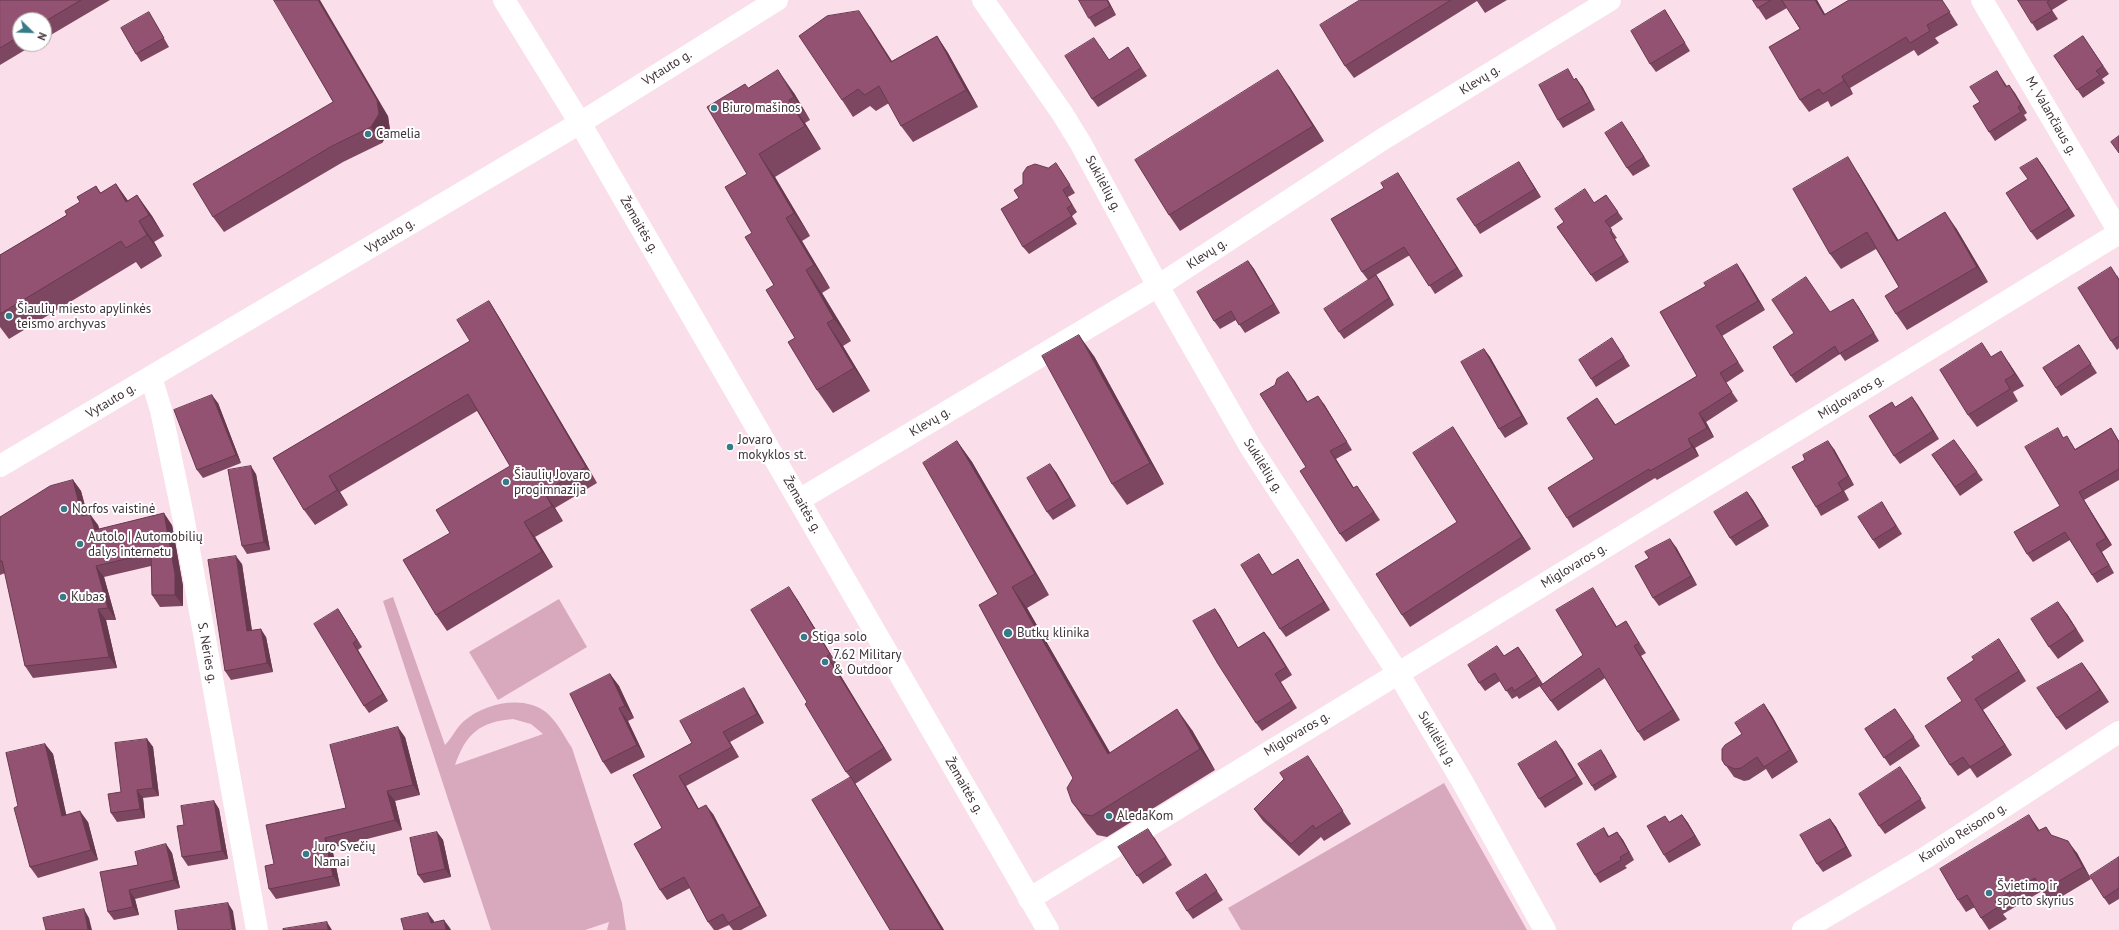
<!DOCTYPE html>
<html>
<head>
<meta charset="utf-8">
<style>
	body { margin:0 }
	#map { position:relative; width:2119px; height:930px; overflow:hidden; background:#fadeea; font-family:"PT Sans",sans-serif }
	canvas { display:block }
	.north { position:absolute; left:12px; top:12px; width:40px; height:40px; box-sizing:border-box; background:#fff; border:1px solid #b2adaf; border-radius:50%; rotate:113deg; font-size:11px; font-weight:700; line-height:16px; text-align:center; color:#3e3338 }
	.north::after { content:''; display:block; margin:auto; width:14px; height:18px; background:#367b88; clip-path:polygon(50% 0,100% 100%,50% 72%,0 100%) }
</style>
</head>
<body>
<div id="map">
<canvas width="2119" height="930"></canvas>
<div class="north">N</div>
</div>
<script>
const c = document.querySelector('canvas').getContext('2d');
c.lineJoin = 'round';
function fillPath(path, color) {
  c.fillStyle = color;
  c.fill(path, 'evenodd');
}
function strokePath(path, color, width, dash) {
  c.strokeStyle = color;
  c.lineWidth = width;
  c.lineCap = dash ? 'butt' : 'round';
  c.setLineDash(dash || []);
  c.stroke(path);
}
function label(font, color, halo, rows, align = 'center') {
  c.font = font + ' "PT Sans",sans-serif';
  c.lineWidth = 4;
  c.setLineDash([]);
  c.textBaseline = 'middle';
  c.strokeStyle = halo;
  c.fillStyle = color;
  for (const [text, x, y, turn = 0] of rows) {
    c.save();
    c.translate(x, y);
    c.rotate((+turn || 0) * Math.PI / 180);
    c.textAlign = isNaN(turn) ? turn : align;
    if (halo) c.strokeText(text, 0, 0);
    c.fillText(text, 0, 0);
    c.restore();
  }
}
fillPath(new Path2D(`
	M393,597L445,745C452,738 456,728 464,721C484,703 525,694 547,713C558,723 564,736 572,748L622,903L626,930H607L609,922L585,930H491L383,601ZM513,719L531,724L543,734L455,765C466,733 480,722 513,719Z
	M559,599L587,647L498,700L469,652Z
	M1444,783L1527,930H1241L1228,908Z`), '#d8a8bd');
strokePath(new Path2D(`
	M983,0L1062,113L1081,144L1158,286L1251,448L1398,673L1462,781L1545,930
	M1982,0L2119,232
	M151,377L161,410L183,516L257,930
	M799,500L1158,286L1383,139L1610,0
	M1029,899L2119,233
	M1803,930L1925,858L2119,732`), '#fff', 22);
strokePath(new Path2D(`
	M580,123L777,0`), '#fff', 22);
strokePath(new Path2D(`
	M504,0L580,123L1048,930
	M0,466L580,123`), '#fff', 22);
fillPath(new Path2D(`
	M0,0H110L44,39V20H20V44H35L0,65Z
	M1079,0H1108L1116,15L1095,27L1089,18Z
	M1360,0H1507L1485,13L1477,1L1354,78L1345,66Z
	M1753,0H1817L1825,14L1849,0H1942L1958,25L1935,38L1939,43L1918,56L1914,50L1850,88L1853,94L1831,107L1828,101L1809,112L1800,100V29L1787,8L1766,20L1758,8Z
	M2018,0H2068L2052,10L2058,19L2037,31L2032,23Z
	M1665,10L1690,51L1656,72L1650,64Z
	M154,21L169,47L141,62L136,54Z
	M870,27L892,61L937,36L948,53L978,107L913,142L901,126L889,103L876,111L870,106L853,117L842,100Z
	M2083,36L2109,74L2102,79L2105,83L2083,98L2054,56Z
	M1100,46L1109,60L1128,47L1147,76L1098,107L1092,99Z
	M1997,71L2007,86L2009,85L2027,113L2024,115L2027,120L1995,141L1989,132L1980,102Z
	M1289,86L1324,141L1180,231L1169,215Z
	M1582,86L1595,110L1563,128L1558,120Z
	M748,88L794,93L810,120L805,123L821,149L775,177L810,236L802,241L830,288L822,293L851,341L843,346L870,391L833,413L817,390L752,233L747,174Z
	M333,102L388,116L390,130L382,143L343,162L224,232L213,217Z
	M1628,131L1650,166L1633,176L1627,168Z
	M2037,158L2075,216L2037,240L2031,232L2028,179Z
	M1519,162L1524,170L1541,197L1480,234L1475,226Z
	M1048,168L1061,170L1075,193L1068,197L1077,212L1072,216L1077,224L1029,254L1023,247L1019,198Z
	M1858,173L1898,240L1956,228L1988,282L1907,330L1896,314L1899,287L1876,249L1841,269L1830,254Z
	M1403,181L1463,276L1435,294L1410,255L1376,275L1381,282L1394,305L1344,339L1339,332L1368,280L1362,272Z
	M116,184L128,201L137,195L152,216L164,236L154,242L162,256L141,269L136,262L9,339L0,327V255L67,215L96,186L101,193Z
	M1606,195L1623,219L1610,228L1617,238L1615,239L1629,262L1596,282L1557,227Z
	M1248,261L1254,269L1280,313L1245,333L1236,320L1220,329L1214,321Z
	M1743,273L1765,310L1722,336L1744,371L1726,383L1738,401L1706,422L1714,437L1695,448L1699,456L1657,480L1655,478L1573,528L1567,518L1594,459L1597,398L1616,425L1697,376L1660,312Z
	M2117,275L2119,279V348L2117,350L2111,341Z
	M489,301L499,317L597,483L555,508L563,521L535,537L553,567L447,631L436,615L450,533L510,466L477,411L340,492L348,505L315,525L304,510L273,458L470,341Z
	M1858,306L1879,341L1845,361L1840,354L1796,383L1791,376L1830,312Z
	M2079,345L2097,373L2061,396L2043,368Z
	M1618,347L1630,366L1596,387L1591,379Z
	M1484,349L1490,357L1528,424L1505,438L1499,429Z
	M1094,356L1164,484L1127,505L1112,484Z
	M1992,357L2009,363L2024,386L2013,392L2018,401L1977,427L1968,415Z
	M1294,380L1308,402L1324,404L1352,450L1336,459L1354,488L1357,486L1380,520L1346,542L1340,534L1306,467Z
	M1912,397L1939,439L1900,464L1894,456Z
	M218,403L241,463L203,478L197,470Z
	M1453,427L1461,440L1531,549L1410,627L1402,615L1457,522Z
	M2111,428L2119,441V480L2084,500L2112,545L2102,552L2114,573L2097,583L2070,540L2033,562L2027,554L2060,506L2064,438L2072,444L2075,449Z
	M1954,440L1983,480L1960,496L1932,455Z
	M957,441L972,462L1049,595L1027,608L1110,753L1192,730L1215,770L1107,837L1097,835L1087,823L1072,802L1073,778L998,594Z
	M1834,449L1854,485L1844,491L1849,500L1821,516L1816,507Z
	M1056,472L1076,506L1053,520L1047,512Z
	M256,474L270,550L247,554L242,546Z
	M73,480L81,491L87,515L98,525L99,529L172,525L183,586V606L160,607L152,595L151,566L104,577L116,620H106L117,668L33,678L25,666L5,573L0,575V517Z
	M1747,492L1753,500L1769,526L1736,546L1730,538Z
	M1882,502L1902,534L1879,549L1873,540Z
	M1676,547L1697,585L1659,606L1653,598Z
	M1259,554L1272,575L1298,559L1330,610L1286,637L1280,629Z
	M242,564L252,630L266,637L273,672L231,680L225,671Z
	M1599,598L1617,627L1626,621L1632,631L1646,653L1641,656L1680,720L1644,741L1638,732L1605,678L1558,711L1540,686L1519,699L1517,696L1512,699L1500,681L1485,691L1479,683L1504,656L1518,647L1543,684L1583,655Z
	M797,599L838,666L836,668L892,760L855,784L861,793L944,930H890L850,777L846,772L807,702Z
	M338,609L362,647L358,650L388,701L369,713L364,706Z
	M1215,609L1220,616L1238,648L1264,632L1292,675L1281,682L1297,708L1262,731L1256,723Z
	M2067,614L2084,641L2058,659L2049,647Z
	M2006,650L2026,681L1983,710L2012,755L1977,778L1970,768L1958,776L1950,765L1962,701Z
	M2082,663L2109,702L2066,730L2057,718Z
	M610,674L619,686L634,718L628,721L645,757L611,774L603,762Z
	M750,698L764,723L730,742L739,757L686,786L699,809L713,814L767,916L741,930H733L729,925L718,930H714L708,922L690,888L667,900L660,890L662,828L633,775L692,743Z
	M1764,704L1772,716L1798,762L1772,779L1766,769L1749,780L1744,781L1734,777L1722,760Z
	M1895,709L1920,746L1890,766L1865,729Z
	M405,737L420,795L395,801L402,830L332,848L340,886L276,899L269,889L274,864L346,808Z
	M147,739L153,747L159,796L143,798L145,818L117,822L111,813Z
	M45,744L53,754L66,815L88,822L98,860L38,878L30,867L18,806Z
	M1562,749L1583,784L1545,808L1539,799Z
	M1604,754L1617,777L1595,791L1592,786Z
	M1316,768L1351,824L1324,841L1321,837L1299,856L1263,821L1254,809Z
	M1906,775L1926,808L1885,834L1879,826Z
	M214,801L219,809L228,859L188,866L182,857L184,825Z
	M1682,815L1688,823L1701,845L1669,863L1664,855L1669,822Z
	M1830,819L1836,827L1852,856L1823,872L1817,864Z
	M2046,827L2052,836L2077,853L2091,879L2051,903L2042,891L2003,914L2007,919L1989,930L1981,918L1975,907L1966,912L1958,900L2039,830Z
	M1604,828L1609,836L1617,832L1623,840L1634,860L1625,866L1627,868L1600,883L1595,875Z
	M437,832L443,840L451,877L424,883L418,875Z
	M1154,837L1172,865L1143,884L1118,847Z
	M166,844L172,853L180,888L135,899L139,915L114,920L108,912L138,865Z
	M2119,857V899L2109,905L2104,898Z
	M1206,874L1223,900L1193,919L1187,911Z`), '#7e4761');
fillPath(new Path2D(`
	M318,0H320L388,116L390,130L382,143L371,127Z
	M1107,0H1108L1116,15L1110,6Z
	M1815,0H1817L1832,27L1824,15Z
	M859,11L870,27L902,78L891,62Z
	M937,36L948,53L978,107L966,90Z
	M778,70L794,93L810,120L794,97Z
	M1278,70L1289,86L1324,141L1313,126Z
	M1842,76L1850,88L1853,94L1844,81Z
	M1576,78L1582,86L1595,110L1590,102Z
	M2009,85L2015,93L2027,113L2021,105Z
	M789,100L805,123L821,149L805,126Z
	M1622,122L1628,131L1650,166L1644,157Z
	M759,154L775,177L810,236L794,213Z
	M1848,157L1858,173L1908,256L1897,241Z
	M2037,158L2043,166L2075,216L2069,208Z
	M1519,162L1524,170L1541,197L1535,189Z
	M1398,173L1403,181L1463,276L1457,268Z
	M116,184L131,205L141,223L126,202Z
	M137,195L152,216L164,236L149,215Z
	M1945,212L1956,228L1988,282L1977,267Z
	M786,218L802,241L830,288L814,265Z
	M139,221L154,242L162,256L147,235Z
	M1248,261L1254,269L1280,313L1274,304Z
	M1737,264L1743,273L1765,310L1758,301Z
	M806,270L822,293L851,341L834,319Z
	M1376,275L1381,282L1394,305L1389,298Z
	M1853,299L1858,306L1879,341L1874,333Z
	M489,301L499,317L597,483L586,467Z
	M827,323L843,346L870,391L854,368Z
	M1079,335L1094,356L1164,484L1150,463Z
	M1484,349L1490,357L1528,424L1522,416Z
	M2001,351L2009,363L2024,386L2015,374Z
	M1288,372L1294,380L1313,411L1307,402Z
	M212,395L218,403L241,463L236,455Z
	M1318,396L1324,404L1352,450L1347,442Z
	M1912,397L1918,405L1939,439L1933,431Z
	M1699,413L1706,422L1714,437L1707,428Z
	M1453,427L1461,440L1531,549L1522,537Z
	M1688,439L1695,448L1699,456L1692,447Z
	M957,441L972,462L1049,595L1035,574Z
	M1828,441L1834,449L1854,485L1848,476Z
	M1330,451L1336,459L1359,497L1353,488Z
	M1050,464L1056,472L1076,506L1070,498Z
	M251,466L256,474L270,550L264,542Z
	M329,476L340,492L348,505L337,490Z
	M73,480L81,491L91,527L82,516Z
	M1838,483L1844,491L1849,500L1843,491Z
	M544,492L555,508L563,521L552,506Z
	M1747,492L1753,500L1769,526L1763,518Z
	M2079,492L2084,500L2112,545L2106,538Z
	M164,513L172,525L183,586V606L175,595Z
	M90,514L98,525L103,542L95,530Z
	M524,522L535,537L553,567L542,552Z
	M1670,539L1676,547L1697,585L1691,576Z
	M2096,544L2102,552L2114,573L2109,565Z
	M236,556L242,564L253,639L247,631Z
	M1298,559L1303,567L1330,610L1324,602Z
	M96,566L104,577L116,620L108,608Z
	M789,587L797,599L838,666L830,654Z
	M1012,587L1027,608L1123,775L1108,754Z
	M1593,588L1599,598L1623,637L1616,627Z
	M2058,602L2067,614L2084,641Z
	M98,609L106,620L117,668L109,657Z
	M338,609L343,617L362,647L357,640Z
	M1215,609L1220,616L1243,656L1238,648Z
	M261,629L266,637L273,672L267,663Z
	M1264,632L1270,639L1292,675L1286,667Z
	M1999,639L2006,650L2026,681L2019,671Z
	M353,643L358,650L388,701L383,694Z
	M1634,646L1641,656L1680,720L1673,710Z
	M1518,647L1524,655L1543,684L1537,676Z
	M827,656L836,668L892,760L884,748Z
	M2082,663L2091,675L2109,702L2100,690Z
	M610,674L619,686L634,718L625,706Z
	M744,688L750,698L764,723L757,714Z
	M1975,699L1983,710L2012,755L2005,745Z
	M1764,704L1772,716L1798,762L1790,750Z
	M619,708L628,721L645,757L637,745Z
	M1177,709L1192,730L1215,770L1200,749Z
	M398,727L405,737L420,795L413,785Z
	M723,732L730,742L739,757L732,747Z
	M147,739L153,747L159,796L153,788Z
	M1556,741L1562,749L1583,784L1577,776Z
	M45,744L53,754L69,827L62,816Z
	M679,776L686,786L704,819L698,809Z
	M851,777L861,793L944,930H942Z
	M137,790L143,798L145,818L140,809Z
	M387,791L395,801L402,830L395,820Z
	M214,801L219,809L228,859L222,851Z
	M706,805L713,814L767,916L760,906Z
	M80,811L88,822L98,860L91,850Z
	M1682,815L1688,823L1701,845L1695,836Z
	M2029,815L2038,828L2047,843L2038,831Z
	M1830,819L1836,827L1852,856L1846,847Z
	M437,832L443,840L451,877L445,869Z
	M1617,832L1623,840L1634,860L1629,852Z
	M325,838L332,848L340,886L333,876Z
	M2068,841L2077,853L2091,879L2083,867Z
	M166,844L172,853L180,888L174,880Z
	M129,890L135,899L139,915L133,907Z
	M228,903L233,911L236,930H232V929Z
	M84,909L89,918L92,930H88Z
	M428,913L434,921L436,930L431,923Z
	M444,920L450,928L451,930H446Z
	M327,922L332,930H328Z`), '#67394f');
const building = new Path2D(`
	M0,0H81L44,22V20H20V36L0,48Z
	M274,0H318L377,100L379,114L371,127L332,146L213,217L193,184L333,102Z
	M1079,0H1107L1110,6L1089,18Z
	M1360,0H1451L1345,66L1320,25Z
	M1753,0H1771L1758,8Z
	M1782,0H1815L1824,15L1849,0H1942L1950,12L1927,25L1930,31L1910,43L1906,37L1842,76L1844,81L1823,94L1819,89L1800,100L1769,47L1800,29Z
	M2018,0H2050L2047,2L2052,11L2032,23Z
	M1665,10L1685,43L1650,64L1631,31Z
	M859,11L891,62L937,36L966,90L901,126L879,86L865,95L858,89L842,100L799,36L827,16Z
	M149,12L164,38L136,54L121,28Z
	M2083,36L2103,66L2096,71L2100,75L2077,90L2054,56Z
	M1094,38L1109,60L1128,47L1141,68L1092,99L1065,56Z
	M1568,69L1574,80L1576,78L1590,102L1558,120L1539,85Z
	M778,70L794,97L789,100L805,126L759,154L794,213L786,218L814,265L806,270L834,319L827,323L854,368L817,390L788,342L795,338L766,290L774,285L745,237L752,233L725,187L747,174L707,107L745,84L748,88Z
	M1278,70L1313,126L1169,215L1135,160Z
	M1997,71L2006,87L2009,85L2021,105L2018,107L2021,112L1989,132L1973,106L1980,102L1970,87Z
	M1622,122L1644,157L1627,168L1605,133Z
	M2119,136V153L2111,142Z
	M1848,157L1897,241L1945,212L1977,267L1896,314L1885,296L1899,287L1867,232L1830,254L1793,189Z
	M2037,158L2069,208L2031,232L2006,193L2028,179L2020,168Z
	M1519,162L1535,189L1475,226L1457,199Z
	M1056,163L1070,185L1063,190L1072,205L1067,208L1072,216L1023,247L1001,209L1019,198L1014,190L1023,184V173L1027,167L1035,164L1048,168Z
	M1398,173L1457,268L1429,286L1404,247L1362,272L1331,219L1384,188L1381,183Z
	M116,184L126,202L137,195L149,215L139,221L147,235L126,248L121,241L0,314V255L67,215L65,211L80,202L77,197L96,186L100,193Z
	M1585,189L1594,203L1606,195L1618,212L1605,221L1612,230L1610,232L1624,255L1591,275L1557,227L1564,222L1555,209Z
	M1248,261L1274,304L1239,325L1231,311L1214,321L1197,292Z
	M1737,264L1758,301L1716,326L1738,362L1720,373L1732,392L1699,413L1707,428L1688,439L1692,447L1650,471L1649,469L1567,518L1548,488L1594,459L1567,418L1597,398L1615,425L1697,376L1660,312L1706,286L1704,283Z
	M2111,267L2119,280V336L2111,341L2078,288Z
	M1376,275L1389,298L1339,332L1324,309Z
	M1806,277L1830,312L1853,299L1874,333L1839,354L1835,346L1791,376L1773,347L1794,333L1772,300Z
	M489,301L586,467L544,492L552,506L524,522L542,552L436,615L403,560L450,533L436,510L510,466L468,394L329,476L337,490L304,510L273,458L470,341L457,320Z
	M1079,335L1150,463L1112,484L1042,356Z
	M1612,338L1624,357L1591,379L1579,360Z
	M1982,343L1991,357L2001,351L2015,374L2005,380L2010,389L1968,415L1940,370Z
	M2079,345L2091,364L2056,388L2043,368Z
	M1484,349L1522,416L1499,429L1461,362Z
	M1288,372L1307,402L1318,396L1347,442L1330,451L1353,488L1357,486L1374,512L1340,534L1300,471L1306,467L1260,394L1275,385L1277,379Z
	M212,395L236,455L197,470L174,410Z
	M1912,397L1933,431L1894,456L1869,416L1892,402L1895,407Z
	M1453,427L1522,537L1402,615L1376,574L1457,522L1413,453Z
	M2058,428L2063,438L2067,436L2075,450L2111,428L2119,442V469L2079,492L2106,538L2096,544L2109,565L2092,575L2065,532L2027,554L2014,532L2060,506L2025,447Z
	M1954,440L1977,472L1955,487L1932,455Z
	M957,441L1035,574L1012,587L1108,754L1177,709L1200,749L1092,816L1082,814L1072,802L1067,788L1073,778L979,605L998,594L923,463Z
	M1828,441L1848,476L1838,483L1843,491L1816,507L1792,467L1805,460L1803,455Z
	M1050,464L1070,498L1047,512L1027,478Z
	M251,466L264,542L242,546L228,470Z
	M73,480L82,516L90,514L95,530L164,513L175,574V595H152L151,553L96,566L108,608L98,609L109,657L25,666L2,561H0V517L50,486Z
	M1747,492L1763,518L1730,538L1714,512Z
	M1882,502L1896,526L1873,540L1858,517Z
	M1670,539L1691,576L1653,598L1635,566L1649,558L1645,552Z
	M1259,554L1272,575L1298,559L1324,602L1280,629L1241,565Z
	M236,556L247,631L261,629L267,663L225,671L208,560Z
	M789,587L830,654L827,656L884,748L846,772L805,704L807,702L751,610Z
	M1593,588L1616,627L1626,621L1639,643L1634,646L1673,710L1638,732L1599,668L1551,701L1540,686L1583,655L1556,610Z
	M2058,602L2076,629L2049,647L2031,619Z
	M338,609L357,640L353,643L383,694L364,706L314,624Z
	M1215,609L1238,648L1264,632L1286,667L1275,674L1292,701L1256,723L1218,664L1193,621Z
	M1999,639L2019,671L1975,699L2005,745L1970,767L1963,757L1950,765L1925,726L1962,701L1947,678L1974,660L1972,657Z
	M1497,646L1504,656L1518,647L1537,676L1514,691L1512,687L1506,691L1495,673L1479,683L1468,665Z
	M2082,663L2100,690L2057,718L2037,688Z
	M610,674L625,706L619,708L637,745L603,762L570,694Z
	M744,688L757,714L723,732L732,747L679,776L698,809L706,805L760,906L728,923L723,914L708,922L684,877L660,890L634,844L662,828L633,775L692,743L680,721Z
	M1764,704L1790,750L1764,767L1757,757L1741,768L1735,769L1725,765L1722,760V749L1725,745L1742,734L1735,723Z
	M1895,709L1914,737L1884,758L1865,729Z
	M398,727L413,785L387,791L395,820L325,838L333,876L269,889L265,866L274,864L266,825L346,808L330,745Z
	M147,739L153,788L137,790L140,809L111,813L108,794L121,792L115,743Z
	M1556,741L1577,776L1539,799L1518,764Z
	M45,744L62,816L80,811L91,850L30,867L14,808L18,806L6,753Z
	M1601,750L1614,773L1592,786L1578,764Z
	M1308,756L1343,811L1315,829L1313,825L1291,844L1254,809L1284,779L1280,773Z
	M1900,767L1921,799L1879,826L1859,794Z
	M851,777L942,930H890L812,800Z
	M214,801L222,851L182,857L177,826L184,825L181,806Z
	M1682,815L1695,836L1664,855L1647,826L1665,816L1669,822Z
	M2029,815L2038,831L2046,827L2051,835L2068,841L2083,867L2042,891L2035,878L1995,901L1998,907L1981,918L1967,895L1958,900L1940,869Z
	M1830,819L1846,847L1817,864L1800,835Z
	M1604,828L1608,837L1617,832L1629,852L1620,857L1621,860L1595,875L1577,844Z
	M1148,829L1166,857L1137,876L1118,847Z
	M437,832L445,869L418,875L410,838Z
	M166,844L174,880L129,890L133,907L108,912L100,872L138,865L135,852Z
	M2119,857V888L2104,898L2090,876Z
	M1206,874L1217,891L1187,911L1176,893Z
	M228,903L232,929L226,930H178L175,911Z
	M84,909L88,930H46L43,918Z
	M428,913L431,923L444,920L446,930H404L401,919Z
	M327,922L328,930H283V929Z`);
fillPath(building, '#935271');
strokePath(building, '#67394f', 1);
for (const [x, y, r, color] of [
	[714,108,4,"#367b88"],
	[368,134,4,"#367b88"],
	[9,316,4,"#367b88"],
	[730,447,4,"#367b88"],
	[506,482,4,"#367b88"],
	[64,509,4,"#367b88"],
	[80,544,4,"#367b88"],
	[63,597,4,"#367b88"],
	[1008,633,5,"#367b88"],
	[804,637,4,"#367b88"],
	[825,662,4,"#367b88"],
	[1109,816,4,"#367b88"],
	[306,854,4,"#367b88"],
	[1989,893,4,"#367b88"]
]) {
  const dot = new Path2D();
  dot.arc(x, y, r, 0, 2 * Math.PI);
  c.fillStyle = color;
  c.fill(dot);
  strokePath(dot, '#fff', 1.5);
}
label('13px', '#3e3338', '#fff', [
	["Vytauto g.",667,68,-32],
	["Klevų g.",1480,80,-32],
	["M. Valančiaus g.",2051,116,60],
	["Sukilėlių g.",1103,184,62],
	["Žemaitės g.",639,225,60],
	["Vytauto g.",390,236,-31],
	["Klevų g.",1207,254,-33],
	["Miglovaros g.",1851,397,-31],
	["Vytauto g.",111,401,-31],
	["Klevų g.",930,422,-31],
	["Sukilėlių g.",1263,466,58],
	["Žemaitės g.",802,505,60],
	["Miglovaros g.",1574,566,-31],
	["S. Nėries g.",207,653,80],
	["Miglovaros g.",1297,734,-31],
	["Sukilėlių g.",1437,739,59],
	["Žemaitės g.",964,786,60],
	["Karolio Reisono g.",1963,833,-32]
]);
label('13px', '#3e3338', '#fff', [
	["Biuro mašinos",722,108],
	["Camelia",376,134],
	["Šiaulių miesto apylinkės",17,309],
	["teismo archyvas",17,324],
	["Jovaro",738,440],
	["mokyklos st.",738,455],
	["Šiaulių Jovaro",514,475],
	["progimnazija",514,490],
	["Norfos vaistinė",72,509],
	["Autolo | Automobilių",88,537],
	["dalys internetu",88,552],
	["Kubas",71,597],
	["Butkų klinika",1017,633],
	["Stiga solo",812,637],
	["7.62 Military",833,655],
	["& Outdoor",833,670],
	["AledaKom",1117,816],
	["Juro Svečių",314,847],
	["Namai",314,862],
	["Švietimo ir",1997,886],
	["sporto skyrius",1997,901]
], 'left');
</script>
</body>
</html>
